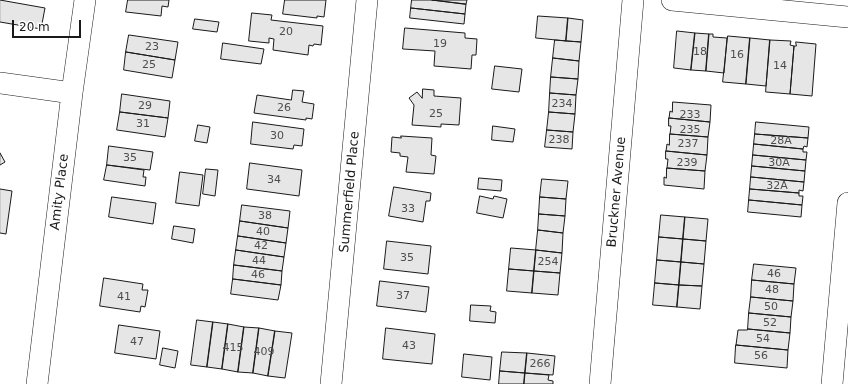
<!DOCTYPE html>
<html>
<head>
<meta charset="utf-8">
<style>
	body { margin:0 }
	#map { position:relative; width:848px; height:384px; overflow:hidden; background:#fff; font-family:"DejaVu Sans",sans-serif }
	canvas { display:block }
	.scale { position:absolute; left:12px; top:20px; width:69px; height:18px; box-sizing:border-box; border:2px solid #1a1a1a; border-top:0; padding-left:5px; font-size:12px; line-height:14px; white-space:nowrap; color:#1a1a1a; -webkit-text-stroke:3px #fff; paint-order:stroke }
</style>
</head>
<body>
<div id="map">
<canvas width="848" height="384"></canvas>
<div class="scale">20 m</div>
</div>
<script>
const c = document.querySelector('canvas').getContext('2d');
c.lineJoin = 'round';
function fillPath(path, color) {
  c.fillStyle = color;
  c.fill(path, 'evenodd');
}
function strokePath(path, color, width, dash) {
  c.strokeStyle = color;
  c.lineWidth = width;
  c.lineCap = dash ? 'butt' : 'round';
  c.setLineDash(dash || []);
  c.stroke(path);
}
function label(font, color, halo, rows, align = 'center') {
  c.font = font + ' "DejaVu Sans",sans-serif';
  c.lineWidth = 3;
  c.setLineDash([]);
  c.textBaseline = 'middle';
  c.strokeStyle = halo;
  c.fillStyle = color;
  for (const [text, x, y, turn = 0] of rows) {
    c.save();
    c.translate(x, y);
    c.rotate((+turn || 0) * Math.PI / 180);
    c.textAlign = isNaN(turn) ? turn : align;
    if (halo) c.strokeText(text, 0, 0);
    c.fillText(text, 0, 0);
    c.restore();
  }
}
const building = new Path2D(`
	M0,0L45,8L41,29L0,22Z
	M128,0H169L168,7L162,6L161,16L126,12Z
	M285,0H326L324,17L317,16V18L283,14Z
	M412,0H432L466,4L465,14L411,8Z
	M432,0H467L466,4Z
	M411,8L465,14L464,24L410,18Z
	M252,13L272,15L271,20L323,26L321,45L314,44L313,46L309,45L308,55L273,50L274,39L269,38V43L249,41Z
	M538,16L568,18L566,41L536,38Z
	M568,18L583,20L581,42L566,41Z
	M195,19L219,22L217,32L193,29Z
	M405,28L465,33V38L477,39L476,55H472L471,69L434,66L435,51L403,49Z
	M677,31L695,33L691,70L674,68Z
	M695,33L709,34L706,71L691,70Z
	M709,34H713V37L727,38L724,73L706,71Z
	M129,35L178,42L175,60L126,52Z
	M728,36L750,38L746,84L723,82Z
	M750,38L770,40L766,86L746,84Z
	M555,40L581,42L579,61L553,58Z
	M770,40L791,41L790,45L794,46L790,94L766,92Z
	M796,42L816,44L812,96L790,94L794,46H796Z
	M223,43L264,49L261,64L221,59Z
	M126,52L175,60L172,78L124,70Z
	M553,58L579,61L578,79L551,77Z
	M495,66L522,69L519,92L492,89Z
	M551,77L578,79L576,95L550,93Z
	M423,89L434,90V96L461,98L459,125L441,124V127L412,125L414,105L409,98L417,92L422,98Z
	M293,90L304,91L302,102L314,104L312,119L306,118V120L254,113L257,95L291,100Z
	M550,93L576,95L575,114L549,112Z
	M122,94L170,101L168,118L120,112Z
	M673,102L711,105L710,122L669,118L670,111L672,112Z
	M120,112L168,118L165,137L117,130Z
	M549,112L575,114L573,132L547,130Z
	M669,118L710,122L708,137L670,134L671,126H669Z
	M253,122L304,129L302,146L294,145L293,149L251,144Z
	M756,122L809,127L808,138L755,134Z
	M198,125L210,127L207,143L195,141Z
	M493,126L515,129L513,142L492,140Z
	M547,130L573,132L572,149L545,147Z
	M670,134L708,137L707,155L666,151L667,144L669,145Z
	M755,134L808,138L807,147L804,146L803,149L754,144Z
	M401,136L432,138L431,155L436,156L434,174L406,172L408,157L400,156V153L391,152L392,137L401,138Z
	M754,144L803,149V152H807L806,160L753,155Z
	M109,146L153,152L150,170L107,165Z
	M666,151L707,155L705,171L667,168L668,159H666Z
	M0,153L5,162L0,165Z
	M753,155L806,160L805,171L752,166Z
	M250,163L302,170L299,196L247,189Z
	M107,165L144,170L143,177H146L145,186L104,180Z
	M752,166L805,171L804,182L751,177Z
	M667,168L705,171L704,189L664,185V177L666,178Z
	M206,169L218,170L215,196L203,194Z
	M180,172L203,175L199,206L176,203Z
	M751,177L804,182L803,191L799,190V193L750,189Z
	M479,178L502,180L501,191L478,189Z
	M542,179L568,181L566,199L540,197Z
	M394,187L431,193L430,201H426L423,222L389,216Z
	M0,189L12,191L6,234L0,233Z
	M750,189L799,193V196H803L802,205L749,200Z
	M480,196L493,199L494,196L507,199L503,218L477,213Z
	M112,197L156,203L153,224L109,217Z
	M540,197L566,199L565,216L539,214Z
	M749,200L802,205L801,217L748,212Z
	M242,205L290,211L288,228L240,221Z
	M539,214L565,216L563,233L538,230Z
	M661,215L685,217L683,239L659,237Z
	M685,217L708,219L706,241L683,239Z
	M240,221L288,228L286,243L238,236Z
	M174,226L195,229L193,243L172,239Z
	M538,230L563,233L562,253L536,250Z
	M238,236L286,243L284,257L236,250Z
	M659,237L683,239L681,262L657,260Z
	M683,239L706,241L704,264L681,262Z
	M387,241L431,246L428,274L384,269Z
	M511,248L536,250L534,271L509,269Z
	M236,250L284,257L282,271L234,265Z
	M536,250L562,253L560,273L534,271Z
	M657,260L681,262L679,285L655,283Z
	M681,262L704,264L702,286L679,285Z
	M754,264L796,268L794,284L752,280Z
	M234,265L282,271L281,285L233,279Z
	M509,269L534,271L532,293L507,291Z
	M534,271L560,273L558,295L532,293Z
	M104,278L143,284L142,290H148L145,307L141,306L140,312L100,306Z
	M233,279L281,285L278,300L231,294Z
	M752,280L794,284L793,301L751,297Z
	M380,281L429,287L426,312L377,306Z
	M655,283L679,285L677,307L653,305Z
	M679,285L702,286L700,309L677,307Z
	M751,297L793,301L791,317L749,313Z
	M471,305L491,306L490,311L496,312L495,323L470,321Z
	M749,313L791,317L790,333L748,329Z
	M197,320L213,322L207,367L191,365Z
	M213,322L228,324L222,369L207,367Z
	M228,324L244,327L238,372L222,369Z
	M119,325L160,331L156,359L115,353Z
	M244,327L259,328L253,373L238,372Z
	M259,328L275,331L268,376L253,373Z
	M386,328L435,334L432,364L383,359Z
	M748,329L790,333L788,350L736,345L738,330H747Z
	M275,331L292,333L285,378L268,376Z
	M736,345L788,350L787,368L735,363Z
	M163,348L178,351L175,368L160,365Z
	M502,352L527,353L525,373L500,371Z
	M527,353L555,356L553,375L525,373Z
	M464,354L492,357L490,380L462,377Z
	M500,371L525,373L524,384H499Z
	M525,373L549,375L548,380L553,381V384H524Z`);
fillPath(building, '#e6e6e6');
strokePath(building, '#1a1a1a', 1);
const minor = new Path2D(`
	M672,0L848,17
	M0,83L72,93
	M37,384L72,93L85,0
	M331,384L367,0
	M600,384L633,0
	M832,384L848,203`);
strokePath(minor, '#1a1a1a', 22);
strokePath(minor, '#fff', 21);
label('11px', '#4d4d4d', null, [
	["20",286,32],
	["19",440,44],
	["23",152,47],
	["18",700,52],
	["16",737,55],
	["25",149,65],
	["14",780,66],
	["234",562,104],
	["29",145,106],
	["26",284,108],
	["25",436,114],
	["233",690,115],
	["31",143,124],
	["235",690,130],
	["30",277,136],
	["238",559,140],
	["28A",781,141],
	["237",688,144],
	["35",130,158],
	["239",687,163],
	["30A",779,163],
	["34",274,180],
	["32A",777,186],
	["33",408,209],
	["38",265,216],
	["40",263,232],
	["42",261,246],
	["35",407,258],
	["44",259,261],
	["254",548,262],
	["46",774,274],
	["46",258,275],
	["48",772,290],
	["37",403,296],
	["41",124,297],
	["50",771,307],
	["52",770,323],
	["54",763,339],
	["47",137,342],
	["43",409,346],
	["415",233,348],
	["409",264,352],
	["56",761,356],
	["266",540,364]
]);
label('13px', '#1a1a1a', '#fff', [
	["Amity Place",60,192,-83],
	["Summerfield Place",350,192,-85],
	["Bruckner Avenue",617,192,-85]
]);
</script>
</body>
</html>
